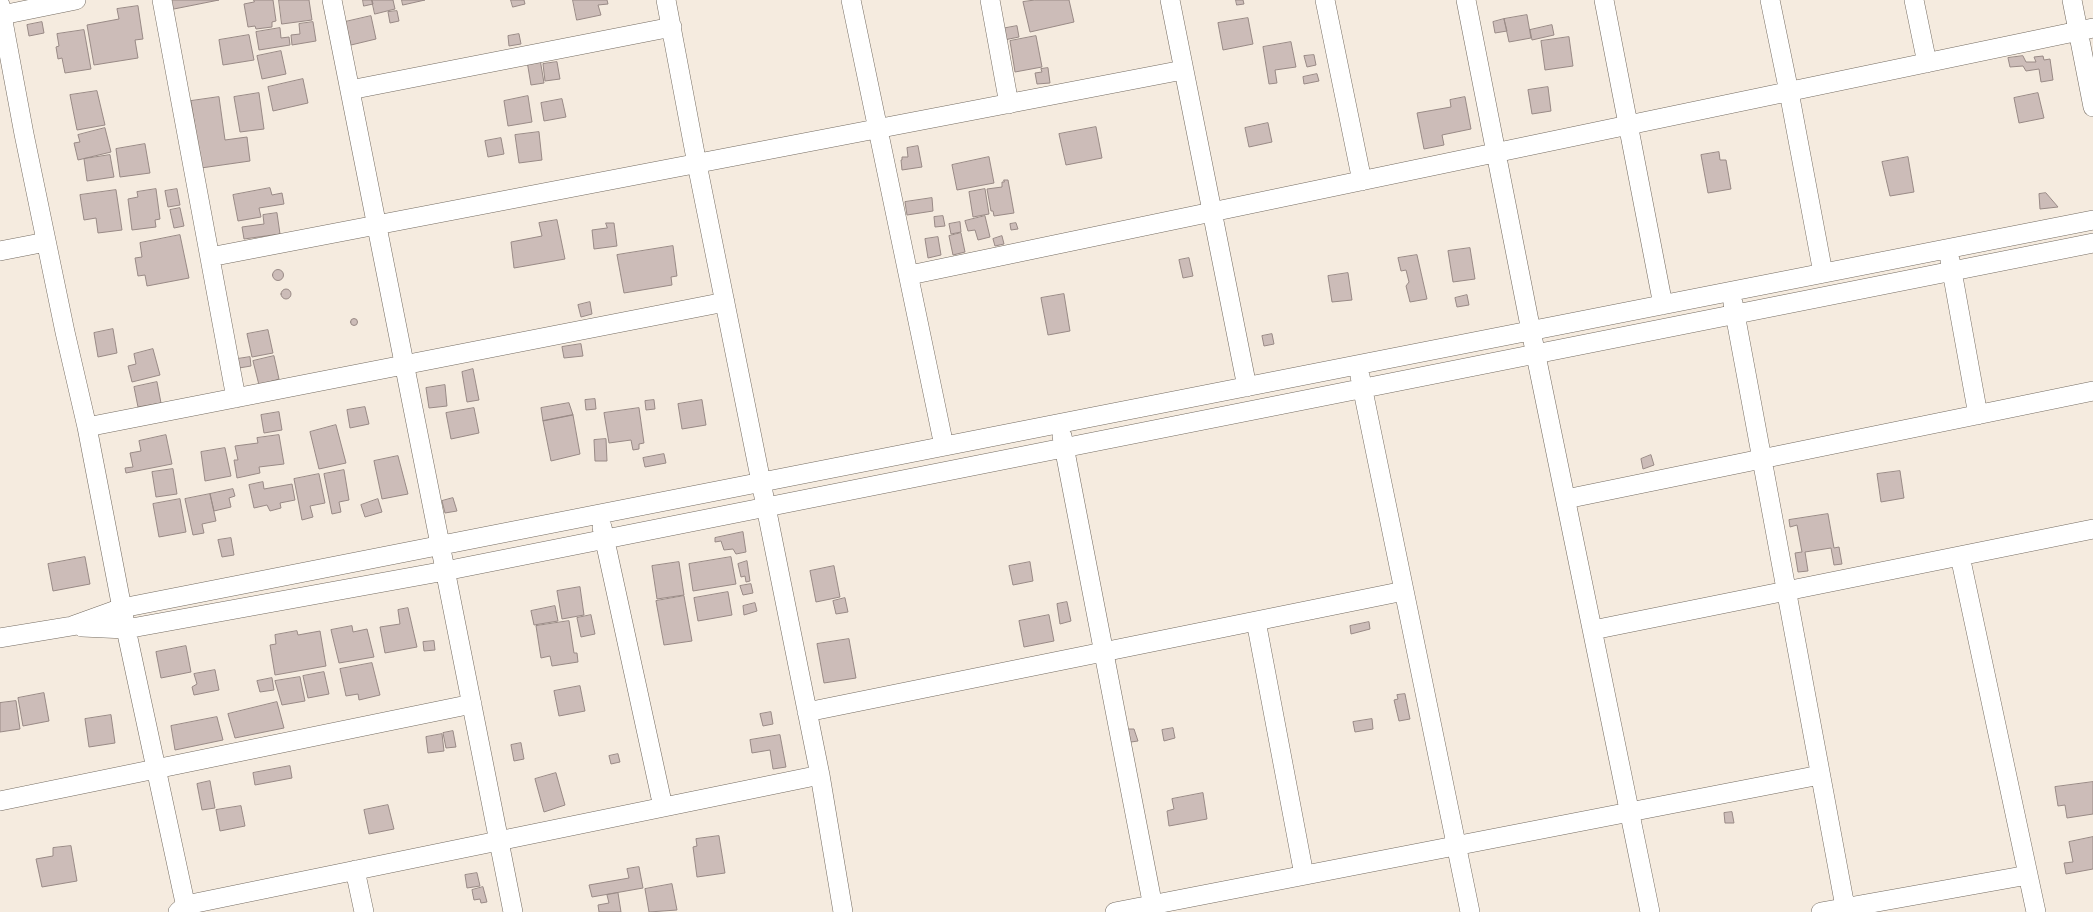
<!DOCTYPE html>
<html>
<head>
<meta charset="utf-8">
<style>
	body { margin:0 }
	canvas { display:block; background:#f5ebdf }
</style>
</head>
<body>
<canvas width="2093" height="912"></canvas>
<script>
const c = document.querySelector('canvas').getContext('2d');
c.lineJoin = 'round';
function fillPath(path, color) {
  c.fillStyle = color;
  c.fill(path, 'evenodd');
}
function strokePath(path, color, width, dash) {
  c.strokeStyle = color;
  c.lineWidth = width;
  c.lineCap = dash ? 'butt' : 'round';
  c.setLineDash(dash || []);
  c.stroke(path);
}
const building = new Path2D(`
	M168,0H219L169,10Z
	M254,0H273L276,21L272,22V27L256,29L255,26L248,27L244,4L254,2Z
	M279,0H309L312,20L282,24Z
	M363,0H372L373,4L364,6Z
	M372,0H393L395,9L375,14Z
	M402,0H425L403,5Z
	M511,0H524L525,4L513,7Z
	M573,0H607L608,4L598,5L601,15L577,20Z
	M1035,0H1069L1074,22L1030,32L1023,2Z
	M1236,0H1243L1244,4L1237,5Z
	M138,6L143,39L135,40L138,58L94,65L87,25L119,19L117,9Z
	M397,11L399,21L390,23L388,12Z
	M1527,15L1531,38L1509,42L1504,19Z
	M371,16L376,39L351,45L345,22Z
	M1248,18L1253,44L1223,50L1218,23Z
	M1504,19L1507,31L1495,33L1493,22Z
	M42,22L44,33L29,36L27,25Z
	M313,22L316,41L292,45L291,35L300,34L299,24Z
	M1552,25L1554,35L1532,40L1530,30Z
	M1017,26L1019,37L1004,40L1001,29Z
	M280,28L281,38L289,37L290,45L259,50L256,32Z
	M84,30L91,69L65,73L62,58L58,59L56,47L59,46L57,34Z
	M519,34L521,44L509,46L508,36Z
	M249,35L254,60L223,65L219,40Z
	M1036,36L1042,67L1015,72L1010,41Z
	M1569,37L1573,66L1545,70L1541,41Z
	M1291,42L1296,67L1275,70L1277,83L1269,84L1263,47Z
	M281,51L286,74L262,79L257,56Z
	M1314,55L1316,65L1307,67L1304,56Z
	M2023,56L2026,62H2036L2034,57L2043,56L2044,60L2050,59L2053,80L2041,82L2039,69L2026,71L2023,66L2010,67L2008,58Z
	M540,59L544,83L531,85L527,61Z
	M557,62L560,79L545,81L543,64Z
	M1048,68L1050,83L1037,84L1035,73L1042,72L1041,69Z
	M1317,74L1319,81L1304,84L1303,77Z
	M303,79L308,103L273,111L268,87Z
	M1548,87L1551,111L1532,114L1528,90Z
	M97,91L105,125L77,130L70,95Z
	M259,93L264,129L240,132L234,97Z
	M2038,93L2044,118L2019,123L2014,98Z
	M528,96L532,122L508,126L504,101Z
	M219,97L225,140L247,137L250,161L201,168L191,101Z
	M1465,97L1471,129L1442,135L1444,145L1424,149L1417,113L1451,107L1450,100Z
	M562,99L566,117L544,121L541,103Z
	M1268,123L1272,142L1249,147L1245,128Z
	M1096,127L1102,158L1066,165L1059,134Z
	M105,128L111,152L78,160L74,143L80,142L78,135Z
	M539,132L542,160L519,163L515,135Z
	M501,138L504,154L488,157L485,141Z
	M145,144L150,173L120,177L116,149Z
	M918,146L922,167L902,170L901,160H902V157H908L907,148Z
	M1719,152L1720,160H1726L1731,189L1708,193L1701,155Z
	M110,155L114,177L87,181L84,159Z
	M989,157L994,183L957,190L952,165Z
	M1908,157L1914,192L1890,196L1882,162Z
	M1004,180H1008L1014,213L994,216L993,211H991L987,189L1002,187V182H1004Z
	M270,188L272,195L282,193L284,204L259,208L261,217L238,221L233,195Z
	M156,189L160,219L155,220L156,227L132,230L128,199L138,197L137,192Z
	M177,189L180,205L168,207L165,191Z
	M985,189L989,214L973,217L969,192Z
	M116,190L122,230L98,233L96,218L84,220L80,195Z
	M2046,193L2058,207L2040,209L2039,194Z
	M932,198L933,211L907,215L905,202Z
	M180,208L184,226L174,228L170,210Z
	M277,213L280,234L244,239L242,227L264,224L263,215Z
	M943,216L945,226L935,227L934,217Z
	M985,216L990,237L978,240L975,230L968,231L965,221Z
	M557,220L565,259L514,268L511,242L542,236L539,223Z
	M960,222L961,232L951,234L949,224Z
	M606,223H614L617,246L594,249L592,230L607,228Z
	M1016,223L1018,229L1011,230L1010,224Z
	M961,233L965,252L953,255L949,236Z
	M180,235L189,278L147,286L145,275L138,276L135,258L142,257L140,243Z
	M1002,236L1004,244L995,246L993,239Z
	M938,237L941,255L928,258L925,239Z
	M673,246L677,276L671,277L672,285L624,293L617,255Z
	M1470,248L1475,279L1453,282L1448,251Z
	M1417,255L1427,299L1410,302L1406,286L1409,282L1406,270L1401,271L1398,258Z
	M1189,258L1193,276L1183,278L1179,260Z
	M272.5 275a5.5 5.5 0 1 1 11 0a5.5 5.5 0 1 1-11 0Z
	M1348,273L1352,300L1332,302L1328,276Z
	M281 294a5 5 0 1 1 10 0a5 5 0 1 1-10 0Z
	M1064,294L1070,331L1048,335L1041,298Z
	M1467,295L1469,305L1457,307L1455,298Z
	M590,302L592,314L581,317L578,305Z
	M350.5 322a3.5 3.5 0 1 1 7 0a3.5 3.5 0 1 1-7 0Z
	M113,329L117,353L98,357L94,333Z
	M268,330L273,353L252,357L247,334Z
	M1272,334L1274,344L1264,346L1262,336Z
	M581,344L583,356L564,358L562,347Z
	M153,349L160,375L132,382L128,366L136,364L134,354Z
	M274,356L279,379L259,385L253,361Z
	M250,357L251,366L233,369L231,360Z
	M473,369L479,400L467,402L462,372Z
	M157,382L161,403L138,407L134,387Z
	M445,385L447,406L429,408L426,388Z
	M595,399L596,409L586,410L585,400Z
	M654,400L655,409L646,410L645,401Z
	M702,400L706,425L682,429L678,404Z
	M569,403L573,415L543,421L541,408Z
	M365,407L369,424L350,428L347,410Z
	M474,408L479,433L451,439L446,413Z
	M639,408L644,443L639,444V449L633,450L631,440L609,443L604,413Z
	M279,412L282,430L264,433L261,415Z
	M573,415L580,454L551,461L543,421Z
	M336,425L346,463L319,469L310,432Z
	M166,435L172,464L126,473L125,468L133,467L130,453L141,451L139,441Z
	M279,435L284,464L259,467L260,473L237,478L234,460H238L235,446L258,443L257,438Z
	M606,439L607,461H595L594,440Z
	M225,448L231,476L205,481L201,452Z
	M664,454L666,463L645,467L643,458Z
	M1651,455L1654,465L1643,469L1641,459Z
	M398,456L408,494L382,499L374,461Z
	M173,469L177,494L156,497L152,472Z
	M344,470L349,500L339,502L341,512L332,514L324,474Z
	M1900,471L1904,498L1881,502L1877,474Z
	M319,474L325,503L310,506L313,517L302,520L294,479Z
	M263,482L264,489L292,484L295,500L280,503L281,508L270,511L267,505L254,508L249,485Z
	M233,489L235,496L229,498L231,507L214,511L210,494Z
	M210,494L216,521L202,524L204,533L193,535L185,499Z
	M453,498L457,511L445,513L442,501Z
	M180,499L186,532L159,537L153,504Z
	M378,499L382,512L365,517L361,505Z
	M1828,514L1834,548L1839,547L1842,564L1834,565L1831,548L1805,552L1808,571L1798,572L1795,553L1802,552L1797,525L1790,527L1789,520Z
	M743,532L746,552L736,554L733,549L724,550L721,541L715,542V538Z
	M231,538L234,555L222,557L218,540Z
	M85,557L90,584L53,591L48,564Z
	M731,557L736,584L693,591L689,564Z
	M747,561L750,581L746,582L745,576L741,577L738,564Z
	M679,562L684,595L657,599L652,566Z
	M1030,562L1033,581L1013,585L1009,566Z
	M834,566L840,597L816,602L810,571Z
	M751,584L753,593L743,595L740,586Z
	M580,587L584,615L562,619L557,591Z
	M728,592L732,615L698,621L694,598Z
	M684,596L692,641L664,645L656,601Z
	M845,598L848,612L836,614L833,601Z
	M1067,602L1071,621L1060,624L1057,604Z
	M755,603L757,611L744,615L743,606Z
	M555,606L558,621L534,625L531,611Z
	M408,608L417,647L385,653L380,627L400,624L398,610Z
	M591,615L595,634L581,637L577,618Z
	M1049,615L1054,641L1024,647L1019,621Z
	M569,621L574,653H577L578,662L552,666L550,656L541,658L536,626Z
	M1369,622L1370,629L1351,634L1350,626Z
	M352,626L353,632L367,629L374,657L339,663L331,630Z
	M297,631L298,635L320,631L326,666L275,675L270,645L276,644L275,635Z
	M849,639L856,678L824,683L817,644Z
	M434,641L435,650L424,651L423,642Z
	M186,646L191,672L161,678L156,652Z
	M372,663L380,695L359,700L358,694L346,696L340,669Z
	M215,670L219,690L194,695L192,687L197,684L194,674Z
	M324,672L329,694L308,698L303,676Z
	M300,677L305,701L282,705L275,681Z
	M272,678L274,690L260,692L257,681Z
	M580,686L585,711L559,716L554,691Z
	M44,693L49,721L23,726L18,698Z
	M1405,694L1410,719L1399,721L1394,700L1398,699L1397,695Z
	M16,701L20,729L0,732V703Z
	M277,702L284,728L235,738L228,714Z
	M771,712L773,724L763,726L760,714Z
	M111,715L115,743L89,747L85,719Z
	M217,717L223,740L175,750L171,726Z
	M1372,719L1373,729L1355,732L1353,722Z
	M1173,728L1175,738L1164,741L1162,730Z
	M1128,729H1134L1138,741L1131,742Z
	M453,731L456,747L446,748L443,733Z
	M442,734L444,751L428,753L426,737Z
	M780,735L786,767L773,769L770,750L752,753L750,740Z
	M521,743L524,759L514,761L511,745Z
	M618,754L620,762L611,764L609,756Z
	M290,766L292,778L255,785L253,773Z
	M556,773L565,805L544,812L535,779Z
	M210,781L215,808L202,810L197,784Z
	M2093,782V814L2067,818L2065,805L2058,806L2055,787Z
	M1203,793L1207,819L1169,826L1167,811L1174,809L1172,799Z
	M388,805L394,829L369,834L364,810Z
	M241,806L245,826L220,831L216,810Z
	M1732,812L1734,823H1725L1724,813Z
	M719,836L725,873L697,877L693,847L697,846L696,839Z
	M2093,837V869L2066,874L2064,863L2073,862L2069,842Z
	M71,846L77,881L42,887L36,859L53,856V848Z
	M639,867L643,888L592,897L589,885L629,878L627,869Z
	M477,873L480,886L467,888L465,875Z
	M672,884L677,910L649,912L645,889Z
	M483,887L487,902L481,903L480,899L474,900L472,890Z
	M618,893L621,912H599L598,905L609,903L607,895Z`);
fillPath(building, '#ccbcb8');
strokePath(building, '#998a86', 1);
const minor = new Path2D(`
	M162,0L236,398
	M332,0L513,912
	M666,0L697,164L820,775L843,912
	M851,0L944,446
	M990,0L1009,104
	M1170,0L1247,387
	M1325,0L1362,181
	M1466,0L1531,331L1650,912
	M1604,0L1663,305
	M1770,0L1789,92L1823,273
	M1914,0L1927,63
	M2072,0L2093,107
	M0,5L24,134L65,332L87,427L126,629L187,912
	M2,15L76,0
	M350,90L672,27
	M0,251L46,242
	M210,257L1183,70
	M1950,260L1978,415
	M910,275L2093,28
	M1733,303L1846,912
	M1360,376L1470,912
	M87,427L725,302
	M1062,436L1154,912
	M1566,499L2093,391
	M602,527L663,807
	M1960,556L2036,912
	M1256,621L1304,875
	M82,627L126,629L445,571L2093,243
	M1593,630L2093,529
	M0,638L72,626L122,608L2093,220
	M807,712L1404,591
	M0,801L472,704
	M355,870L364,912
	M178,912L186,905L820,775
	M1115,912L1820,775
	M1821,912L2028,875`);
strokePath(minor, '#756c62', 20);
strokePath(minor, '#fff', 19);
</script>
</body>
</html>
